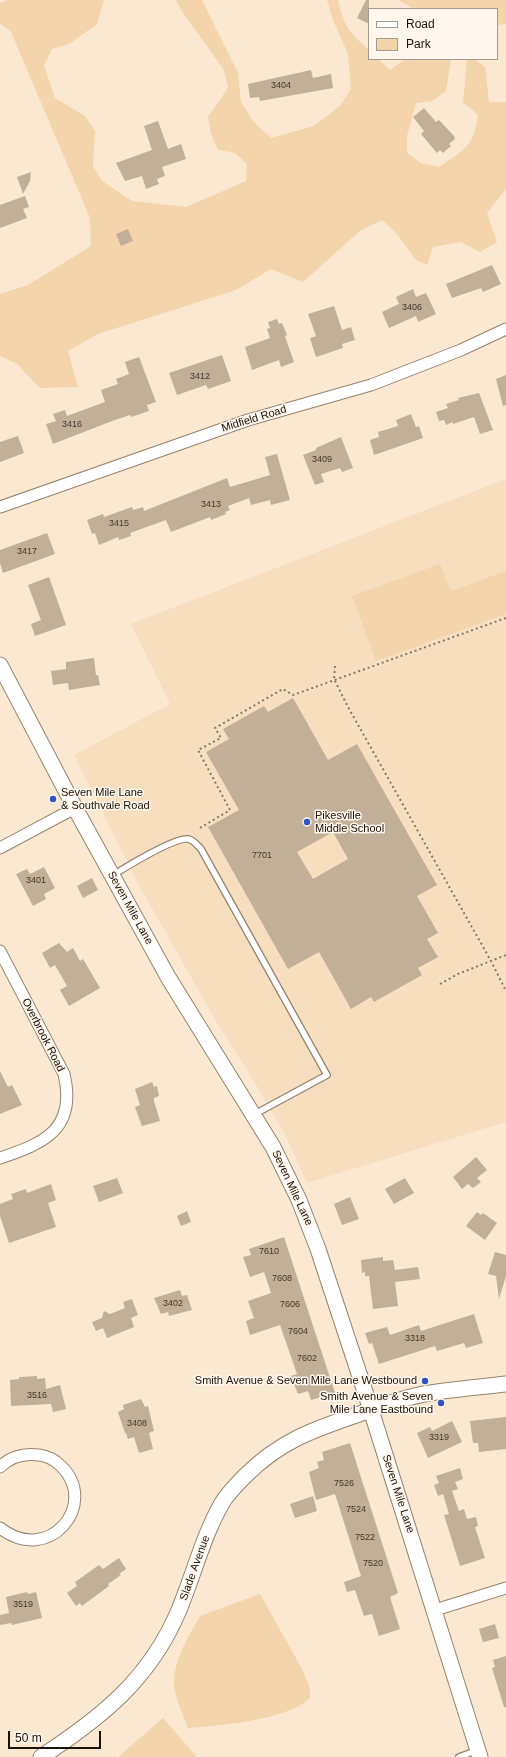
<!DOCTYPE html>
<html>
<head>
<meta charset="utf-8">
<style>
	body { margin:0 }
	#map { position:relative; width:506px; height:1757px; overflow:hidden; background:#fbe8d0; font-family:Arial,sans-serif }
	canvas { display:block }
	.legend { position:absolute; left:368px; top:8px; width:130px; height:52px; box-sizing:border-box; background:#fff7ed; border:1px solid #a39b92; margin:0; padding:5px 7px; list-style:none; font-size:12px; color:#181209 }
	.legend li { display:flex; align-items:center; gap:8px; height:20px }
	.legend b { width:20px; border:1px solid #a39b92 }
	.scale { position:absolute; left:8px; top:1731px; width:93px; height:18px; box-sizing:border-box; border:2px solid #181209; border-top:0; padding-left:5px; font-size:12px; line-height:14px; white-space:nowrap; color:#181209; -webkit-text-stroke:3px #fff7ed; paint-order:stroke }
</style>
</head>
<body>
<div id="map">
<canvas width="506" height="1757"></canvas>
<ul class="legend">
<li><b style="height:5px;background:#fff"></b>Road</li>
<li><b style="height:11px;background:#f4d4ab"></b>Park</li>
</ul>
<div class="scale">50 m</div>
</div>
<script>
const c = document.querySelector('canvas').getContext('2d');
c.lineJoin = 'round';
function fillPath(path, color) {
  c.fillStyle = color;
  c.fill(path, 'evenodd');
}
function strokePath(path, color, width, dash) {
  c.strokeStyle = color;
  c.lineWidth = width;
  c.lineCap = dash ? 'butt' : 'round';
  c.setLineDash(dash || []);
  c.stroke(path);
}
function label(font, color, halo, rows, align = 'center') {
  c.font = font + ' Arial,sans-serif';
  c.lineWidth = 3;
  c.setLineDash([]);
  c.textBaseline = 'middle';
  c.strokeStyle = halo;
  c.fillStyle = color;
  for (const [text, x, y, turn = 0] of rows) {
    c.save();
    c.translate(x, y);
    c.rotate((+turn || 0) * Math.PI / 180);
    c.textAlign = isNaN(turn) ? turn : align;
    if (halo) c.strokeText(text, 0, 0);
    c.fillText(text, 0, 0);
    c.restore();
  }
}
fillPath(new Path2D(`
	M506,479V1122L307,1183L287,1138L260,1091L216,1021L141,889L74,755L170,704L131,624Z`), '#f6debf');
fillPath(new Path2D(`
	M7,0H104L97,24L69,44L52,49L44,65L55,98L85,116L95,131L93,166L102,181L132,201L186,207L246,181L247,164L235,153L218,150L211,134L208,117L228,88L224,70L181,10L176,0H202L238,73L241,102L253,121L271,138L314,126L340,106L351,89L348,54L333,20L327,0H340L338,1C345,28 349,32 369,50V59H378L390,70L405,59H451L446,91L432,101L416,103L407,136V153L421,163L439,167C465,149 473,148 478,115L463,102L467,59H474L485,67L489,102H506V189L487,213L497,242L480,252L461,242L433,247L427,265L416,260L397,234L382,220L361,230L303,282L271,269L236,290L98,334L68,351L78,387L40,388L17,364L0,356V294L28,285L91,246L90,218L11,32L0,23V3Z
	M398,0H506V24L497,25V9H414Z
	M440,564L451,591L506,571V614L376,661L352,596Z
	M260,1594L302,1669L310,1688V1698C286,1721 220,1725 188,1728C184,1716 175,1698 174,1686C173,1661 188,1637 200,1616Z
	M163,1718L197,1757H118Z`), '#f4d4ab');
fillPath(new Path2D(`
	M366,0H369V24L357,18Z
	M311,70L313,78L331,74L333,88L260,101L259,97L250,98L248,84Z
	M424,108L436,122L439,120L454,136L455,139L449,144L451,146L443,153L440,150L437,153L421,134L424,131L413,117Z
	M158,121L168,149L181,144L186,159L162,167L165,176L157,179L159,184L146,189L142,176L125,181L116,163L152,150L144,126Z
	M31,172L30,181L23,194L17,177Z
	M25,196L29,207L23,209L27,218L0,228V205Z
	M128,229L133,241L121,246L116,234Z
	M492,265L501,284L483,292L481,288L452,298L446,284Z
	M413,289L416,297L426,293L436,314L418,322L416,316L389,328L382,312L399,304L396,297Z
	M334,306L342,330L351,327L355,340L342,344L343,348L316,357L310,338L316,336L308,314Z
	M277,319L279,324L282,323L287,335L285,336L294,362L281,367L279,360L252,370L245,347L270,338L267,329L270,328L268,322Z
	M222,355L231,381L208,389L206,385L177,395L169,373Z
	M139,357L156,402L147,405L149,411L131,417L130,415L112,421L53,444L46,424L56,421L53,414L65,410L67,416L105,402L101,390L118,384L116,379L129,374L125,362Z
	M506,375V405L503,406L496,379Z
	M479,393L493,430L480,434L474,417L453,424V422L446,425L444,420L439,421L436,412L448,408L446,404L459,400L458,398Z
	M411,414L416,427L419,426L423,438L374,455L370,440L379,437L378,432L398,426L396,420Z
	M18,436L24,453L0,462V442Z
	M341,437L353,468L342,472L340,468L321,474L324,482L315,485L303,455L316,450V448Z
	M277,454L290,500L271,505L270,500L251,505L249,498L228,506L230,510L225,512L226,514L211,520L210,517L171,532L166,520L130,533L131,536L119,540L118,537L99,545L95,533L92,534L87,520L103,514L104,517L132,507L133,510L143,507L144,511L227,478L230,487L270,475L265,457Z
	M47,533L55,554L3,573L0,563V550Z
	M49,577L66,625L35,636L31,624L41,620L28,585Z
	M94,658L96,675H98L100,685L69,690L68,683L53,685L51,671L66,669V662Z
	M293,698L328,760L357,744L437,885L417,896L438,933L427,939L438,957L418,968L422,975L374,1002L371,997L351,1009L319,952L288,969L208,827L239,810L206,752L229,739L223,729L264,706L268,712ZM333,832L348,859L313,879L297,852Z
	M44,867L55,888L44,894L46,899L33,906L16,874L27,869L30,874Z
	M92,878L98,890L83,898L77,886Z
	M59,943L67,952L73,948L80,961L83,959L100,988L69,1006L60,990L67,986L55,965L50,968L42,953Z
	M0,1071L8,1087L12,1085L22,1105L0,1114Z
	M152,1082L154,1087L157,1086L159,1096L154,1098V1101L160,1121L142,1126L135,1107L140,1105L135,1089Z
	M476,1157L487,1170L477,1178L481,1182L473,1188L468,1184L462,1189L453,1177Z
	M117,1178L123,1193L99,1202L93,1186Z
	M405,1178L414,1193L394,1204L385,1189Z
	M51,1184L56,1200L48,1203L56,1227L9,1243L0,1216V1204L13,1199L11,1194L26,1189L27,1193Z
	M350,1197L359,1219L342,1225L334,1204Z
	M187,1211L191,1222L181,1226L177,1216Z
	M477,1212L481,1215L483,1213L497,1223L485,1240L466,1226Z
	M284,1237L335,1393L311,1400L308,1391L298,1394L291,1376L297,1374L280,1325L250,1335L246,1321L254,1318L248,1301L271,1293L264,1272L250,1277L243,1257L251,1255L249,1249Z
	M495,1252L506,1255V1276L499,1299L496,1276L488,1274Z
	M383,1257V1261L393,1260L395,1270L418,1267L420,1279L395,1282L398,1306L373,1309L369,1276H365V1272L362,1273L361,1260Z
	M180,1290L182,1296L187,1295L192,1310L169,1316L168,1312L161,1314L154,1298Z
	M132,1299L138,1315L131,1318L134,1327L107,1338L103,1328L96,1331L92,1322L102,1318L104,1311L110,1314L125,1308L123,1302Z
	M474,1314L483,1343L466,1348L464,1343L437,1351L435,1346L379,1364L372,1343L369,1344L365,1333L387,1327L390,1335L419,1325L421,1331Z
	M37,1376V1379L45,1378L46,1389L60,1385L66,1409L53,1412L51,1404L11,1406L10,1380L19,1379V1377Z
	M141,1399L145,1407L148,1406L154,1431L149,1433L153,1449L139,1453L134,1437L128,1439L126,1433H125L118,1412L124,1409L123,1405Z
	M506,1417V1449L479,1452L478,1443H473L470,1421Z
	M452,1421L462,1442L428,1458L417,1433L430,1427L432,1431Z
	M350,1443L398,1593L390,1597L400,1629L379,1636L372,1614L364,1616L355,1590L347,1592L344,1582L361,1576L335,1494L316,1500L309,1472L319,1468L317,1462L324,1460L322,1452Z
	M460,1468L463,1479L455,1482L458,1489L452,1491L459,1511L464,1509L467,1519L476,1517L478,1526L475,1527L485,1558L460,1566L444,1515L449,1514L443,1494L438,1496L434,1485L439,1483L436,1476Z
	M313,1496L317,1511L295,1518L290,1504Z
	M119,1558L126,1569L119,1574L121,1575L108,1584L109,1586L82,1606L80,1603L76,1606L67,1593L77,1586L75,1582L99,1565L103,1569Z
	M27,1592L28,1594L36,1592L42,1618L12,1625L11,1623L0,1625V1615L9,1613L6,1597Z
	M495,1624L499,1638L483,1642L479,1629Z
	M506,1656V1707H504L492,1668L495,1667L493,1660Z`), '#c1af98');
const lane = new Path2D(`
	M113,875C126,867 175,837 188,839C194,840 197,845 201,849L327,1075L253,1115
	M459,1757L478,1750`);
const street = new Path2D(`
	M0,507L248,420L371,385L461,350L506,329
	M0,848L75,808
	M0,951L64,1074C77,1129 45,1143 0,1158
	M0,1467C11,1456 24,1453 39,1455C47,1456 55,1460 61,1466C100,1504 49,1566 0,1528
	M435,1610L506,1588`);
const secondary = new Path2D(`
	M0,665L75,808L168,977L273,1147L299,1200L318,1249L371,1410L480,1757
	M41,1757C102,1717 150,1679 179,1610C194,1574 203,1536 222,1503C228,1493 237,1484 245,1476C281,1440 315,1429 362,1413C384,1405 406,1397 430,1393C455,1389 481,1387 506,1384`);
strokePath(lane, '#94836d', 8);
strokePath(street, '#94836d', 13);
strokePath(secondary, '#94836d', 17);
strokePath(new Path2D(`
	M335,666L334,679L348,707L491,961L506,991
	M200,828L230,810L198,750L221,738L215,728L283,689L293,695L506,618
	M440,984L458,974L506,955`), '#857868', 2, [2, 3]);
strokePath(lane, '#fff', 5.5);
strokePath(street, '#fff', 11);
strokePath(secondary, '#fff', 15);
for (const [x, y, r, color] of [
	[53,799,4,"#3354c4"],
	[307,822,4,"#3354c4"],
	[425,1381,4,"#3354c4"],
	[441,1403,4,"#3354c4"]
]) {
  const dot = new Path2D();
  dot.arc(x, y, r, 0, 2 * Math.PI);
  c.fillStyle = color;
  c.fill(dot);
  strokePath(dot, '#fff7ed', 1.5);
}
label('9px', '#42392d', null, [
	["3404",281,86],
	["3406",412,308],
	["3412",200,377],
	["3416",72,425],
	["3409",322,460],
	["3413",211,505],
	["3415",119,524],
	["3417",27,552],
	["7701",262,856],
	["3401",36,881],
	["7610",269,1252],
	["7608",282,1279],
	["3402",173,1304],
	["7606",290,1305],
	["7604",298,1332],
	["3318",415,1339],
	["7602",307,1359],
	["3516",37,1396],
	["3408",137,1424],
	["3319",439,1438],
	["7526",344,1484],
	["7524",356,1510],
	["7522",365,1538],
	["7520",373,1564],
	["3519",23,1605]
]);
label('11px', '#181209', '#fff7ed', [
	["Midfield Road",254,419,-17],
	["Seven Mile Lane",130,908,61],
	["Overbrook Road",43,1035,63],
	["Seven Mile Lane",292,1188,65],
	["Seven Mile Lane",398,1494,72],
	["Slade Avenue",195,1568,-70]
]);
label('11px', '#181209', '#fff7ed', [
	["Seven Mile Lane",61,793],
	["& Southvale Road",61,806],
	["Pikesville",315,816],
	["Middle School",315,829],
	["Smith Avenue & Seven Mile Lane Westbound",417,1381,"right"],
	["Smith Avenue & Seven",433,1397,"right"],
	["Mile Lane Eastbound",433,1410,"right"]
], 'left');
</script>
</body>
</html>
